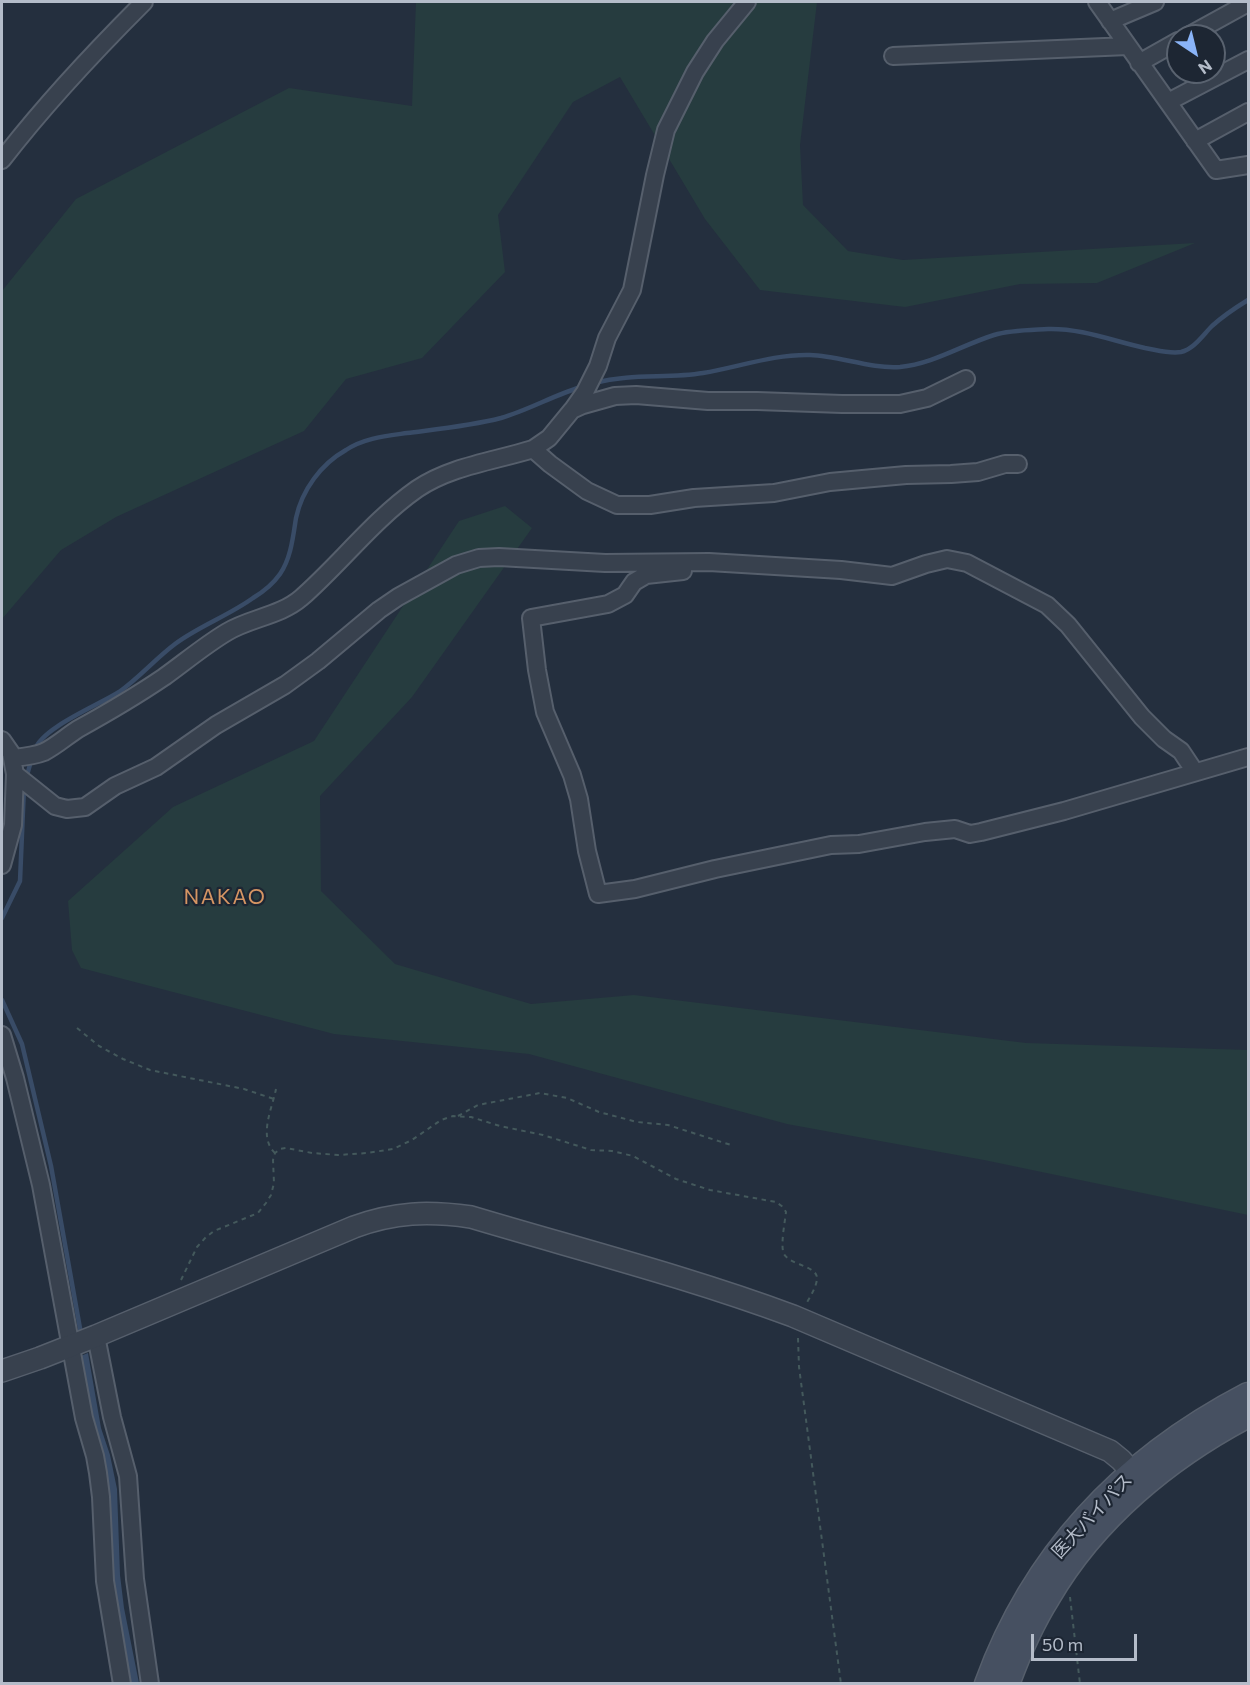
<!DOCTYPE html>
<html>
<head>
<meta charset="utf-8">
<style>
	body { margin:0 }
	#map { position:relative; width:1250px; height:1685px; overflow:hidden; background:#242f3e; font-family:Commissioner,sans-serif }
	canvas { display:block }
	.frame { position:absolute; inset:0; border:3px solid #b4bcc9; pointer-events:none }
	.north { position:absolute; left:1166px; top:24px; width:60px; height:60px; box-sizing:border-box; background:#1d2633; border:2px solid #59626f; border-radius:50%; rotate:145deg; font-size:16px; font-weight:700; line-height:24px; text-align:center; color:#b4bcc9 }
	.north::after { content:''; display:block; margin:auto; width:21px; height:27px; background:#8ab4f8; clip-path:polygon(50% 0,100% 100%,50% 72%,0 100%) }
	.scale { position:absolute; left:1031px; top:1634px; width:106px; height:27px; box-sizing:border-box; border:3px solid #b4bcc9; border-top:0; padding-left:8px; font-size:18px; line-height:21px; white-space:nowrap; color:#b4bcc9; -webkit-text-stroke:4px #1d2633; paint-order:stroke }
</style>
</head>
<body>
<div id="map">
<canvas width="1250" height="1685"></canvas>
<div class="frame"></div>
<div class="north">N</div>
<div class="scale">50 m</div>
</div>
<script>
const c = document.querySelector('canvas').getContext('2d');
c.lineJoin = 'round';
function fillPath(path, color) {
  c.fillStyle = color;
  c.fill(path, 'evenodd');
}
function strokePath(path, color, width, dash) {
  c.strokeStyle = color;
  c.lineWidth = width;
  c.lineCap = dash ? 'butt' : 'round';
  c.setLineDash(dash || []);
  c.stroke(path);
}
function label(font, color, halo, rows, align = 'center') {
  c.font = font + ' Commissioner,"Noto Sans JP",sans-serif';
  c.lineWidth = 4.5;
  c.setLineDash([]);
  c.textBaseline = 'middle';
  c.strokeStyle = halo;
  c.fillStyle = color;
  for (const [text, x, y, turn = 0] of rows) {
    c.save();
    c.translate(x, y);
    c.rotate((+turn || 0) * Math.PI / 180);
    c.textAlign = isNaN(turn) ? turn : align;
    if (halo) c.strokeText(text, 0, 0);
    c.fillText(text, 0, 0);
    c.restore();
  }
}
fillPath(new Path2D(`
	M416,2H817L800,145L803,205L848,251L903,260L1195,243L1097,283L1020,284L905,307L760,290L705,219L620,77L573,102L498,215L505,272L422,358L346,379L304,431L116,517L61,550L2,619V291L76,199L289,88L412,106Z
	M505,506L532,528L412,697L320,796L321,891L395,964L531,1004L634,995L1026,1043L1248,1050V1215L984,1160L787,1124L529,1054L334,1034L81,968L72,950L68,901L173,807L314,741L459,521Z`), '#263c3f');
fillPath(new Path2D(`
	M88,1353L101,1428L110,1455L117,1489L120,1575L124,1608L139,1683H127L78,1357Z`), '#394c67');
strokePath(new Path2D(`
	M595,383C631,373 667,379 703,373C739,367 774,354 810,355C840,356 870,369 900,367C933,364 962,345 994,335C1010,330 1031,330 1048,329C1081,328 1113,341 1145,348C1157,350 1169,354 1181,352C1194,349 1203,335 1212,326C1223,316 1235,308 1248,300
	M35,750C41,728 99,705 119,692C139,678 155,659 175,644C199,626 228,616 253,598C263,592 273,584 280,574C291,558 293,537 296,518C302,490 321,464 346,450C364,438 386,436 407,433C438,429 470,426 501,418C529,410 554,395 581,387
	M26,779L31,761
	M2,918L20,881L24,787
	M2,1000L22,1044L51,1166L81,1334`), '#394c67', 4.5);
const minor = new Path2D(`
	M1097,2L1216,170L1248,165
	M1110,21L1155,2
	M1188,36L1248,3
	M893,56L1128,46
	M1139,63L1178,41
	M1168,102L1248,60
	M1195,141L1248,112
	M2,160C45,104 94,52 144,2
	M573,409L585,392L598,366L607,338L632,290L655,175L666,130L695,72L715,41L747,2
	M533,449L549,438L572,410L583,405L615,396L636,395L708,401H757L842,404H900L927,398L966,379
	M683,571L646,575L634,582L625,595L608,604L531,618L537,670L545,712L572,775L579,799L587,851L598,894L635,889L715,869L831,845L859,844L925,832L955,829L970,834L981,832L1064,811L1248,757
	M2,740L11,753L15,774L13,825L2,865
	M13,758C23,757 34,756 44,752C56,746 67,736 78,729C107,713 136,696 164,677C185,662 205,645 227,632C250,618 280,616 301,598C341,563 373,520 417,489C451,466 495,461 533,449L550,464L587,491L617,505H650L694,498L774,493L830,482L906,475L951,474L978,472L1005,464H1018
	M15,774L55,806L67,809L85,807L115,786L156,767L216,725L285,685L318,661L379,610L398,597L456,565L479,558L499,557L605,563L709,562L841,570L892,576L926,564L947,559L967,563L1047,605L1068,625L1142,717L1164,739L1181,751L1195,772
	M2,1035L15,1078L41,1185L84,1418L95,1456L98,1473L101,1497L105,1581L122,1684
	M96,1336L112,1417L128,1476L135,1579L150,1684`);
const tertiary = new Path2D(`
	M2,1371L40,1358L96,1336L354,1227C395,1212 428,1211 471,1217C578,1249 688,1277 793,1316L1110,1451L1121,1460L1143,1485`);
const secondary = new Path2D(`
	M987,1684C1035,1552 1125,1459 1248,1395
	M1007,1684C1018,1654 1031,1624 1048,1597C1094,1518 1168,1457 1248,1415`);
strokePath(minor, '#565f6c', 20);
strokePath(tertiary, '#565f6c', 24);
strokePath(secondary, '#565f6c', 27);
strokePath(new Path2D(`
	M77,1028L99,1046L123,1059L150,1070L244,1089L274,1099
	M458,1116L478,1105L540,1093L567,1098L599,1112L637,1122L668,1125L731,1145
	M275,1153C258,1137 272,1109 276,1089
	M181,1280L197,1247L206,1237L214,1231L258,1213L266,1203L271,1195L274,1183L273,1160L275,1153L280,1149L286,1148L312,1153L338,1155L367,1153L393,1149L412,1140L441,1120L453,1116L471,1117L500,1126L543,1135L591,1150L612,1151L633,1156L676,1179L710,1190L776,1202L783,1207L786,1212C785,1222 780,1246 784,1254C790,1265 817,1266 817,1278C817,1286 810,1297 806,1304
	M798,1338L799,1367L841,1684
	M1070,1597L1080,1684`), '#44595c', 2, [4.5, 4.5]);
strokePath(minor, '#38414e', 16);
strokePath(tertiary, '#38414e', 21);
strokePath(secondary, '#465061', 24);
label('18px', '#b4bcc9', '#1d2633', [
	["医大バイパス",1092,1516,-47]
]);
c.letterSpacing = '1.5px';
label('21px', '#d59563', '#1d2633', [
	["NAKAO",225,897]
]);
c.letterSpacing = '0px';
</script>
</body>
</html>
